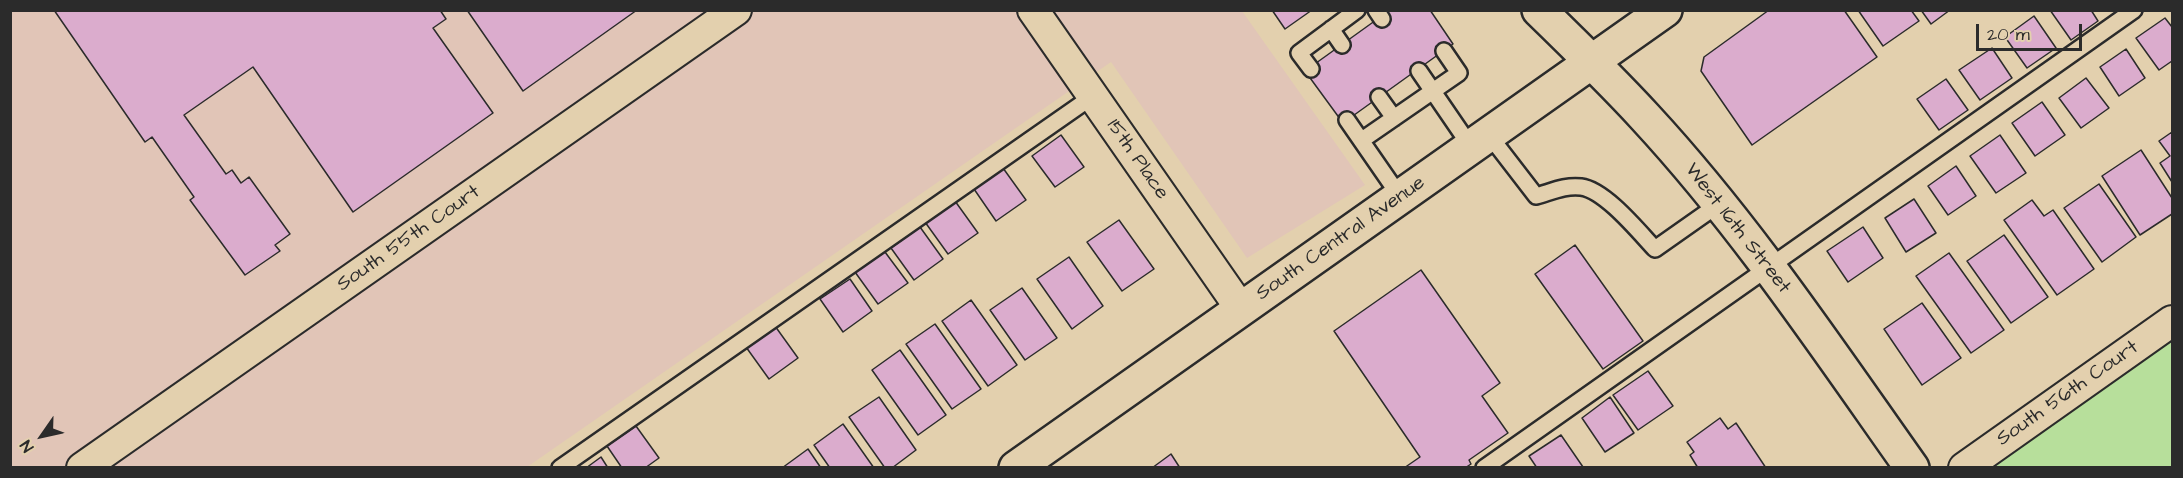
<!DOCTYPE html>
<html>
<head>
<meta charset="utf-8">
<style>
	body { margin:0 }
	#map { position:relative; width:2183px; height:478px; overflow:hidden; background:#e3d0ae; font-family:"Architects Daughter",sans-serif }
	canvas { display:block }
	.frame { position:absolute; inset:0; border:12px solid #2b2b2b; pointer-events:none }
	.north { position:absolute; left:12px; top:406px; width:60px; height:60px; -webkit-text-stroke:4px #e3d0ae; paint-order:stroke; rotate:236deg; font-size:16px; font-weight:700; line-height:24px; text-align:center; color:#2b2b2b }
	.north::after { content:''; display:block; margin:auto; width:21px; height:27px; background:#2b2b2b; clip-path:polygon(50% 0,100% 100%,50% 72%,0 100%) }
	.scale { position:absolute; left:1976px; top:24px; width:106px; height:27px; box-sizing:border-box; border:3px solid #2b2b2b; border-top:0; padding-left:8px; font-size:18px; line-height:21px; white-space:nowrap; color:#2b2b2b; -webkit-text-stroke:4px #e3d0ae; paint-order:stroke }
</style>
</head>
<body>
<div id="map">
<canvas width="2183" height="478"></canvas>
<div class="frame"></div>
<div class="north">N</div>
<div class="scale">20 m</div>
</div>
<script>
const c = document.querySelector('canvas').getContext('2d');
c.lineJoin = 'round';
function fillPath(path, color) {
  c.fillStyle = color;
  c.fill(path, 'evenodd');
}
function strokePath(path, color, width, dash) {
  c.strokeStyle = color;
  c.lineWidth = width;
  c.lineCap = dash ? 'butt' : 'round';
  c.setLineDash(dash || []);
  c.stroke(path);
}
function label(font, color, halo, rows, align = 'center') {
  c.font = font + ' "Architects Daughter",sans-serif';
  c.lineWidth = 5;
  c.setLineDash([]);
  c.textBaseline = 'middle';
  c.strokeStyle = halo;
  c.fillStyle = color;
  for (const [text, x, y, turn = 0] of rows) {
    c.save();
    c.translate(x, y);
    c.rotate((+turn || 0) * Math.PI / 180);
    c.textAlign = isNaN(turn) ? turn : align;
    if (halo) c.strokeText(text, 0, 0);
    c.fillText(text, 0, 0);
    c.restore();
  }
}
fillPath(new Path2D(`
	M10,11H1242L1365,185L1247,258L1111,62L527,467H11Z`), '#e1c5b7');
fillPath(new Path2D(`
	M2172,340V467H1990Z`), '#b7df9b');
const building = new Path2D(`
	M54,10H440L446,19L433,28L493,113L353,212L253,67L184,115L226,174L232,170L241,183L249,177L290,234L275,245L280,251L245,275L190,200L194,197L152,137L145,142Z
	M467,10H637L523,91Z
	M1272,10H1312L1285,29Z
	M1390,10H1430L1453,44L1343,123L1305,71Z
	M1769,10H1844L1877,57L1752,145L1701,71L1704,57Z
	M1858,10H1911L1919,21L1883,46Z
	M1921,10H1950L1931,24Z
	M2050,10H2091L2098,21L2071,40Z
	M2034,16L2056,48L2027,68L2005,37Z
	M2165,18L2172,27V61L2159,70L2136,38Z
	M1992,48L2012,78L1980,100L1959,70Z
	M2126,49L2145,78L2119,96L2100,67Z
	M2086,78L2109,108L2081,128L2059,98Z
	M1946,79L1968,110L1939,130L1917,99Z
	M2042,102L2065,135L2035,156L2012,123Z
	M2172,132V182L2160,163L2170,156L2159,141Z
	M1061,135L1084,167L1055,187L1032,156Z
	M2000,135L2026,173L1996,193L1970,156Z
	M2141,150L2172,198V214L2140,235L2102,176Z
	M1956,166L1976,196L1948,215L1928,186Z
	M1003,168L1026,200L996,221L974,189Z
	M2099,184L2136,237L2102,262L2064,208Z
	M1914,199L1936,233L1906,252L1885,218Z
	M2032,200L2044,216L2053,210L2094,269L2057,295L2004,220Z
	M955,201L978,233L948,254L925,222Z
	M1119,220L1154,269L1122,291L1087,242Z
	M920,227L943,259L914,280L891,248Z
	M1863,227L1883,258L1848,282L1827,251Z
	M2004,235L2048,297L2011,323L1967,261Z
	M1575,245L1643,341L1603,369L1535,274Z
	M885,252L908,283L878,304L855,272Z
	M1949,253L2004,330L1971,353L1916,276Z
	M1069,257L1103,306L1072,329L1037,279Z
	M1421,270L1500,383L1482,396L1508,433L1469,460L1471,464L1465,468H1404L1420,457L1334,331Z
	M850,279L872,311L843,332L820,299Z
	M1022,288L1057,338L1025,360L990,310Z
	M971,300L1017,365L988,386L942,321Z
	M1922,303L1961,358L1922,385L1884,329Z
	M935,324L981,389L952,409L906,344Z
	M775,326L798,358L769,379L746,347Z
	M900,350L946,415L918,435L872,370Z
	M1648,371L1673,406L1638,430L1613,395Z
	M879,397L916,450L892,468H885L849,417Z
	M1610,397L1634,433L1605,452L1582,418Z
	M1720,418L1728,429L1736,423L1766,468H1698L1690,455L1694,452L1687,442Z
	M843,424L874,468H830L814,445Z
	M636,426L659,458L645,468H622L607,446Z
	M1561,435L1583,467L1537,468L1529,456Z
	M808,449L821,468H782Z
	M1171,454L1180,468H1152Z
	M601,457L608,468H586Z`);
fillPath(building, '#dbaccd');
strokePath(building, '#2b2b2b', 1.5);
const lane = new Path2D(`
	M1376,10L1382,19
	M1331,29L1342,45
	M1311,69L1299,53L1357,10
	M1419,71L1471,147
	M1379,97L1394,118
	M1347,120L1401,198
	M1489,135L1536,196C1551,192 1565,185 1581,187C1605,190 1639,232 1655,249L1719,204
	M1362,140L1459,73L1444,51
	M560,468L1093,96
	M1484,468L2134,10`);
const street = new Path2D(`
	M1033,10L1241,309
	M82,468L736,10
	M1964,468L2172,321`);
const secondary = new Path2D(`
	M1539,10C1575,45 1611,80 1645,117C1745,225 1827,348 1912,468
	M1016,468L1665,10`);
strokePath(lane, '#2b2b2b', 20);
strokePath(street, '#2b2b2b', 34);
strokePath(secondary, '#2b2b2b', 38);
strokePath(lane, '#e3d0ae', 15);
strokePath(street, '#e3d0ae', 30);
strokePath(secondary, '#e3d0ae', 33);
label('20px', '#2b2b2b', '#e3d0ae', [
	["15th Place",1137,160,55],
	["West 16th Street",1737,229,52],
	["South 55th Court",409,239,-35],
	["South Central Avenue",1341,239,-35],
	["South 56th Court",2068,394,-35]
]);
</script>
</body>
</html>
